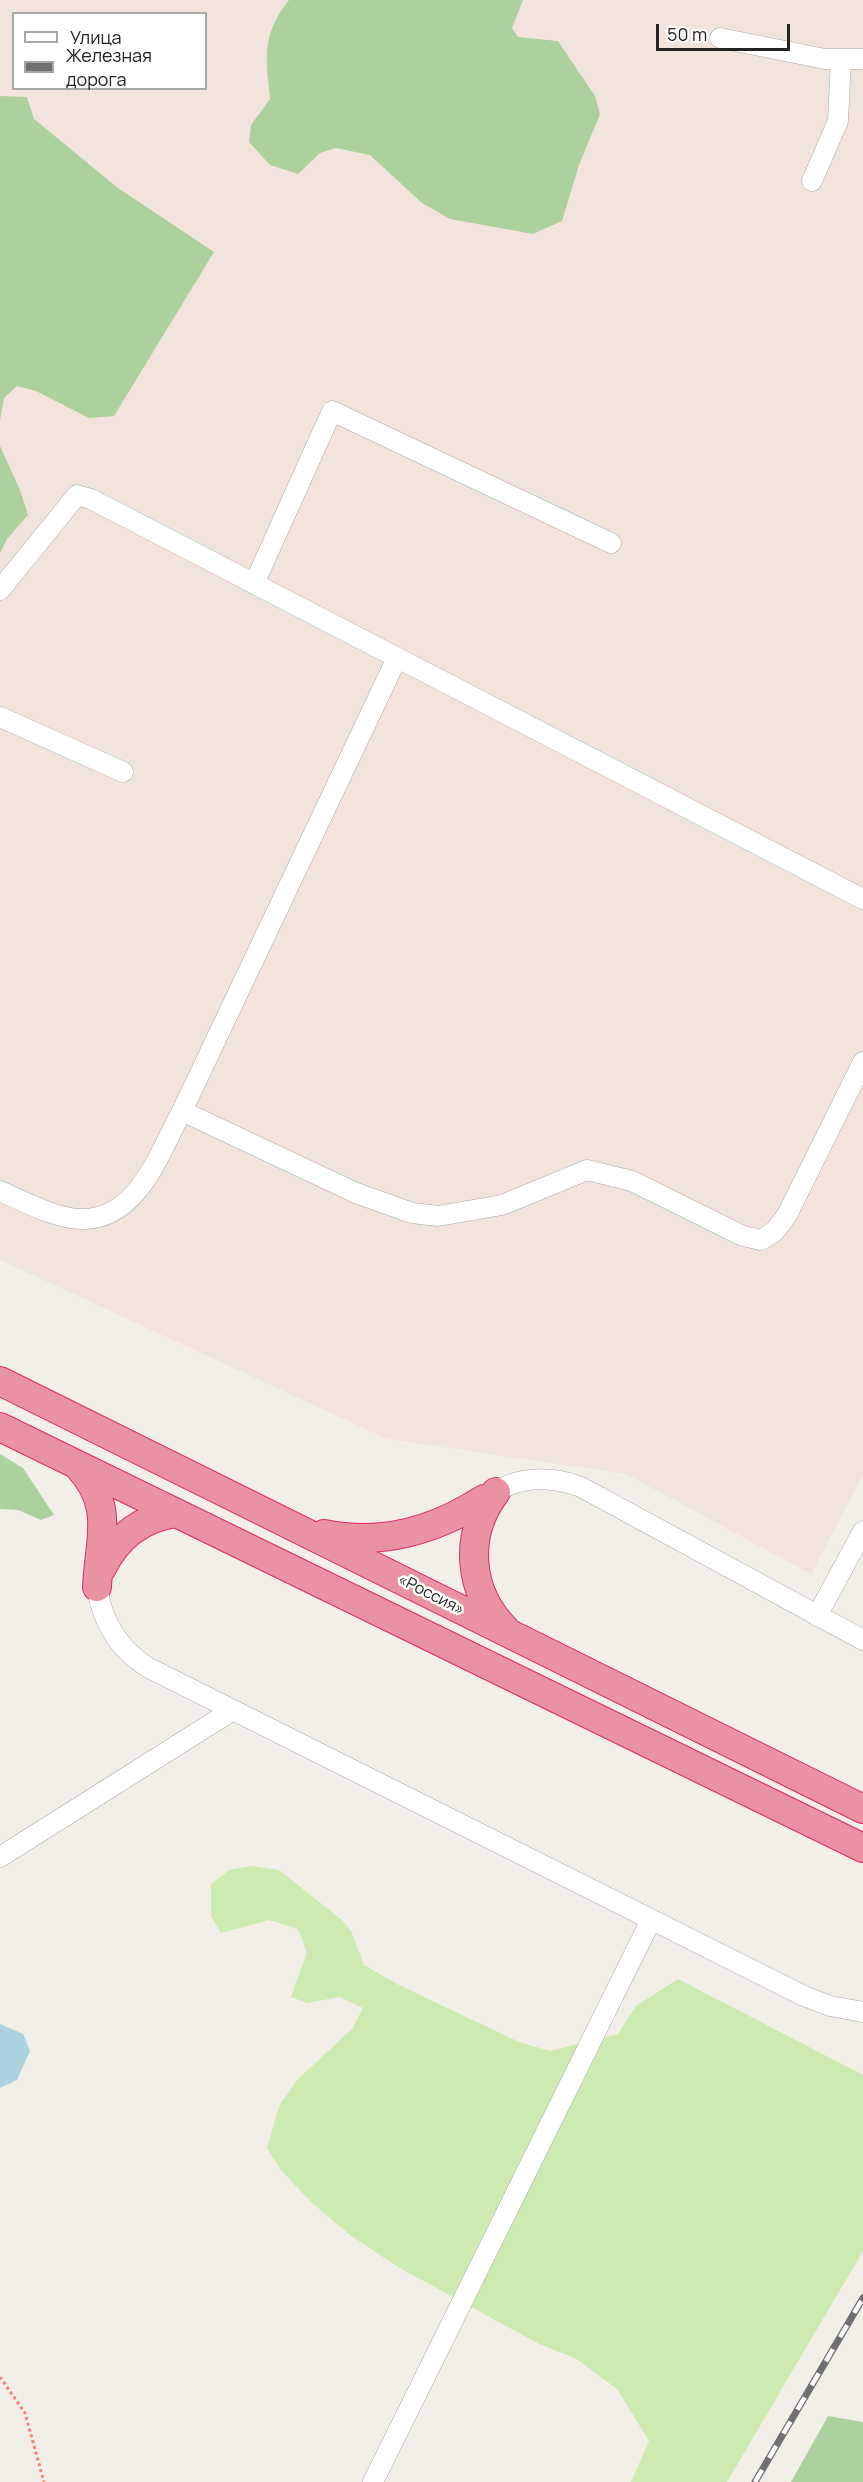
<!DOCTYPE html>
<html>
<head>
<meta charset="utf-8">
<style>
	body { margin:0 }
	#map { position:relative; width:863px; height:2482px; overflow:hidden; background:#f2efe9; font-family:Manrope,sans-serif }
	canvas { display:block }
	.legend { position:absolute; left:12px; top:12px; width:195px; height:78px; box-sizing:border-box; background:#fff; border:2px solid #a7a7a7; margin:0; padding:8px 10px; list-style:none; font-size:18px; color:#222 }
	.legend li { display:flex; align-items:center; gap:12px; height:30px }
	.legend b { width:30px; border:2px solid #a7a7a7 }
	.scale { position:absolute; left:656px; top:24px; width:134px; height:27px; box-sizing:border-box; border:3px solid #222; border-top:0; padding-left:8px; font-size:18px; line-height:21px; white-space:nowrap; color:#222; -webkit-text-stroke:4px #fff; paint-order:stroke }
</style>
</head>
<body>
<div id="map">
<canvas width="863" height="2482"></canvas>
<ul class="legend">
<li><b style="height:8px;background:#fff"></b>Улица</li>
<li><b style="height:8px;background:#707070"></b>Железная дорога</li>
</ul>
<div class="scale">50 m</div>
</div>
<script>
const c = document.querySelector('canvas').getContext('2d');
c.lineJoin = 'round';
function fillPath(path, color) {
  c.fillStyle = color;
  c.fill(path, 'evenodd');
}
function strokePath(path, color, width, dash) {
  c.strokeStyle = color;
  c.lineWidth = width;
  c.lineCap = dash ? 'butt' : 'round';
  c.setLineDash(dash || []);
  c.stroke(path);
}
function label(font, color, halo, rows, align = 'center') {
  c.font = font + ' Manrope,sans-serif';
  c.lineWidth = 5;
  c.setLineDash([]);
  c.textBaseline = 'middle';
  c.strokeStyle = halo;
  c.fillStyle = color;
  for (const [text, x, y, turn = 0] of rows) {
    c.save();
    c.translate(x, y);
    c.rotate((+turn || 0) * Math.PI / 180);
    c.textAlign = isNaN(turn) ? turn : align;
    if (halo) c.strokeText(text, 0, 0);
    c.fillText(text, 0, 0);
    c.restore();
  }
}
fillPath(new Path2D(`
	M0,0H863V1475L811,1574L626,1474L387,1439L0,1260ZM14,14H206V88H14Z`), '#f3e3dd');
fillPath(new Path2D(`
	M251,1866L279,1870L342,1920L351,1931L364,1965L397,1984L519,2042L550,2051L618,2034L636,2006L678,1979L863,2075V2251L727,2482H631L649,2441L617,2389L575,2358L539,2344L398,2267L350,2235L311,2202L280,2169L267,2148L279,2106L297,2080L352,2029L363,2008L340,1997L307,2003L291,1997L307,1952L298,1929L269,1920L221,1933L211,1916V1884L229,1870Z`), '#cdebb0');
fillPath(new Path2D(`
	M289,0H523L512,28L518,37L558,41L595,96L600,114L579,165L562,221L533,234L450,219L422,203L370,155L336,148L320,153L298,174L270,165L249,142L251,125L270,99C266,56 261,36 289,0Z
	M0,96L27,97L34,119L118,188L214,252L114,416L89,418L36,391L17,386L4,398L0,421Z
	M0,446L20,490L28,515L7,539L0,553Z
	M0,1454L23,1468L54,1515L41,1520L18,1510L0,1509Z
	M828,2416L863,2422V2482H791Z`), '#add19e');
fillPath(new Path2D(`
	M0,2024L23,2034L30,2051L17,2080L0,2088Z`), '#aad3df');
const minor = new Path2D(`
	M720,38L825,59H863
	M812,181L838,121L841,59
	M254,584L332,411L611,543
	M0,590L77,495L91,499L863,899
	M397,658L182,1111L356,1193L412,1213L438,1216L502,1205L587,1170L632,1181L743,1236L761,1240L775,1231L787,1215L863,1062
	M0,717L123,772
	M0,1191C23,1201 58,1220 84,1219C139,1218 160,1151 182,1111
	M487,1497C516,1476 549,1475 581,1487L863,1640
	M97,1587C102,1622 118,1648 147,1667L804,1996L830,2006L863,2012
	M817,1616L863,1531
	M0,1857L233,1710
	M373,2482L651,1920`);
const highway = new Path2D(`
	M0,1381L863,1809
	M0,1427L863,1848
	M77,1465C116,1506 99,1539 97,1587
	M496,1492C463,1535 468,1592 506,1630
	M324,1534C381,1546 436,1530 484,1499
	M102,1568C117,1537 142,1518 176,1513`);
strokePath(minor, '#a9a9a9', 21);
strokePath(highway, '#dc2a67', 30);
strokePath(new Path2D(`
	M0,2377L25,2413L44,2482`), '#fa8072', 3, [3, 3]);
strokePath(minor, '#fff', 20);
strokePath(highway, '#e892a2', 28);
const rail = new Path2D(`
	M755,2482L863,2298`);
strokePath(rail, '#707070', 7);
strokePath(rail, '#fff', 4.5, [14]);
label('16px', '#222', '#fff', [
	["«Россия»",431,1595,27]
]);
</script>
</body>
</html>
